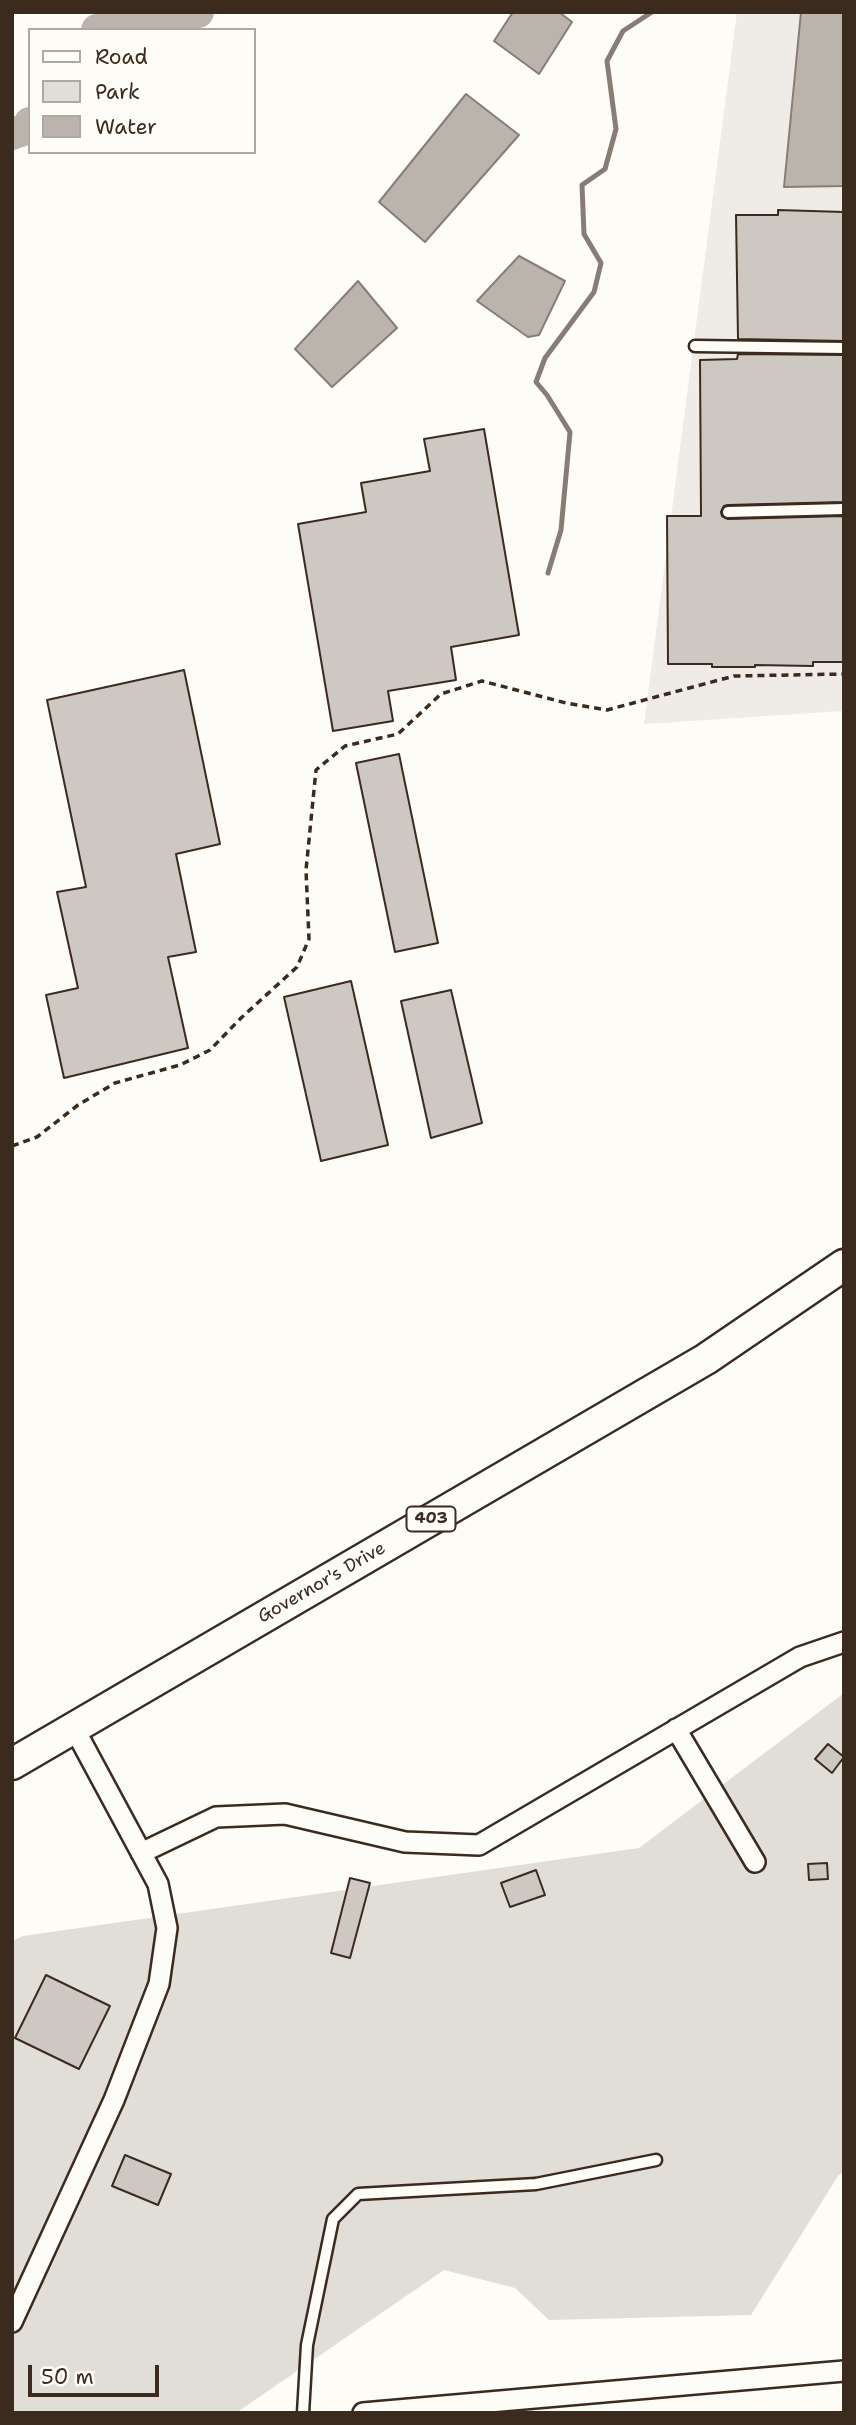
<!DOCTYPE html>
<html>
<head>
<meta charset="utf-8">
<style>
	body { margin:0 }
	#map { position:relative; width:856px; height:2425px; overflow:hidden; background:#fdfcf7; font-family:"Shantell Sans",sans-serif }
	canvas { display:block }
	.frame { position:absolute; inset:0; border:14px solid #3b2a1e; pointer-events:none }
	.legend { position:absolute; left:28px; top:28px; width:228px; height:126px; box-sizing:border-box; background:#fdfcf7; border:2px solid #afa8a0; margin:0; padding:9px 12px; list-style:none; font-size:21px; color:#3b2a1e }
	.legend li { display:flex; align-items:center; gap:14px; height:35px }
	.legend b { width:35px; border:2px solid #afa8a0 }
	.scale { position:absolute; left:28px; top:2365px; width:131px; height:32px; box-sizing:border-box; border:4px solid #3b2a1e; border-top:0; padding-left:9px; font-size:21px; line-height:24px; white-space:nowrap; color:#3b2a1e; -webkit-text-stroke:5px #fdfcf7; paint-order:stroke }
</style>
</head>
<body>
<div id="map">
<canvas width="856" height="2425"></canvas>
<div class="frame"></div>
<ul class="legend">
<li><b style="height:9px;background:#fdfcf7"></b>Road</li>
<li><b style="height:19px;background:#e1ded7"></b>Park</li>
<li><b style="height:19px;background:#bbb4ad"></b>Water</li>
</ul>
<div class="scale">50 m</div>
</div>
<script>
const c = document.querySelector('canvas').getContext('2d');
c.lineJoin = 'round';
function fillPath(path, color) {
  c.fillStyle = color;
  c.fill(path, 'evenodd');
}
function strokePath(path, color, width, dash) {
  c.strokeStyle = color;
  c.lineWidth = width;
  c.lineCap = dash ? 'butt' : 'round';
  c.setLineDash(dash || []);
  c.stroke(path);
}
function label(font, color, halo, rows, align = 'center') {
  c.font = font + ' "Shantell Sans",sans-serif';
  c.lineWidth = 5;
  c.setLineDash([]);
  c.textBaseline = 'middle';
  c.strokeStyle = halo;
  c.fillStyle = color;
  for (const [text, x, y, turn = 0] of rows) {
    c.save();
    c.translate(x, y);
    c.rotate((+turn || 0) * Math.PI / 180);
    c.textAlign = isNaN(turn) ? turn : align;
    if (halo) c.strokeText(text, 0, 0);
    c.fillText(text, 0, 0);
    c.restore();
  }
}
fillPath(new Path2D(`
	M737,12H844V711L644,724Z`), '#efece7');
fillPath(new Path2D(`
	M844,1693V2171L838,2176L751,2315L549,2320L515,2288L444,2270L236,2413H12V1941L23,1936L639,1848Z`), '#e1ded7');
const water = new Path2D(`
	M513,12H559L572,22L539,74L494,41Z
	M801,12H844V186L784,187Z
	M466,94L519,135L425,242L379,202Z
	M519,256L565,281L539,335L528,337L477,301Z
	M358,281L397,328L332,387L295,349Z`);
fillPath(water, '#bbb4ad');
strokePath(water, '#887d74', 2);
strokePath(new Path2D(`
	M548,573L561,530L570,432L547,395L536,382L545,358L594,292L601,263L584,234L582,185L605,169L616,129L607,61L623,31L652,12`), '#887d74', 5);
strokePath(new Path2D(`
	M97,30L198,12
	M12,134L26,129L30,123`), '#bbb4ad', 32);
const building = new Path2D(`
	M778,210L844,212V341L738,339L736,215H778Z
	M738,354L844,355V502L728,505L724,506L721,512L722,516L728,519L844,516V662H813V666L755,665V667H712V664H668L667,516H701L700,360L737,359Z
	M484,429L519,635L451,647L456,680L388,691L393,721L333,731L298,524L366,512L361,483L430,471L424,439Z
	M184,670L220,844L176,854L196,952L168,957L188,1048L64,1078L46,995L78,988L57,892L86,887L47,700Z
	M399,754L438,943L395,952L356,763Z
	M351,981L388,1145L321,1161L284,997Z
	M451,990L482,1123L431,1138L401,1001Z
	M828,1744L844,1757L832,1773L815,1759Z
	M827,1863L828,1879L809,1880L808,1864Z
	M536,1870L545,1895L510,1907L501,1883Z
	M350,1878L370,1883L350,1958L331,1953Z
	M46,1975L110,2006L79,2069L15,2038Z
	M125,2155L171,2174L158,2205L112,2186Z`);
fillPath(building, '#cdc8c2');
strokePath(building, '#3b2a1e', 2);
const service = new Path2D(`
	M695,346L844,348
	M728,512L844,509
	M303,2413L307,2345L333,2219L358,2194L536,2184L656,2160`);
const minor = new Path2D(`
	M676,1729L755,1862
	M141,1853L216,1817L285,1814L405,1842L479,1845L800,1657L844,1642
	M12,2322L114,2100L159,1984L167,1928L158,1884L74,1728
	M363,2413L844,2371`);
const primary = new Path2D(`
	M12,1764L706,1359L844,1265`);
strokePath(service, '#3b2a1e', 15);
strokePath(minor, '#3b2a1e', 24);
strokePath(primary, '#3b2a1e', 35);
strokePath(new Path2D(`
	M12,1146L37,1137L78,1105L115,1083L180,1065L210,1050L241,1018L297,967L309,939L306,870L316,770L345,746L398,734L441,694L482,681L566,703L607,710L734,676L844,674`), '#3b2a1e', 3.5, [7, 5]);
strokePath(service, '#fdfcf7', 10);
strokePath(minor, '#fdfcf7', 19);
strokePath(primary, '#fdfcf7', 30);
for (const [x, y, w] of [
	[431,1519,49]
]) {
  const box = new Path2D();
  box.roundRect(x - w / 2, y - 12.5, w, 25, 5);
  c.fillStyle = '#fdfcf7';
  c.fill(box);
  strokePath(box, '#3b2a1e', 2);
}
label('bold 16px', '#3b2a1e', null, [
	["403",431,1519]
]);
label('18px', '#3b2a1e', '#fdfcf7', [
	["Governor's Drive",322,1583,-30]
]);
</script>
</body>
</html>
